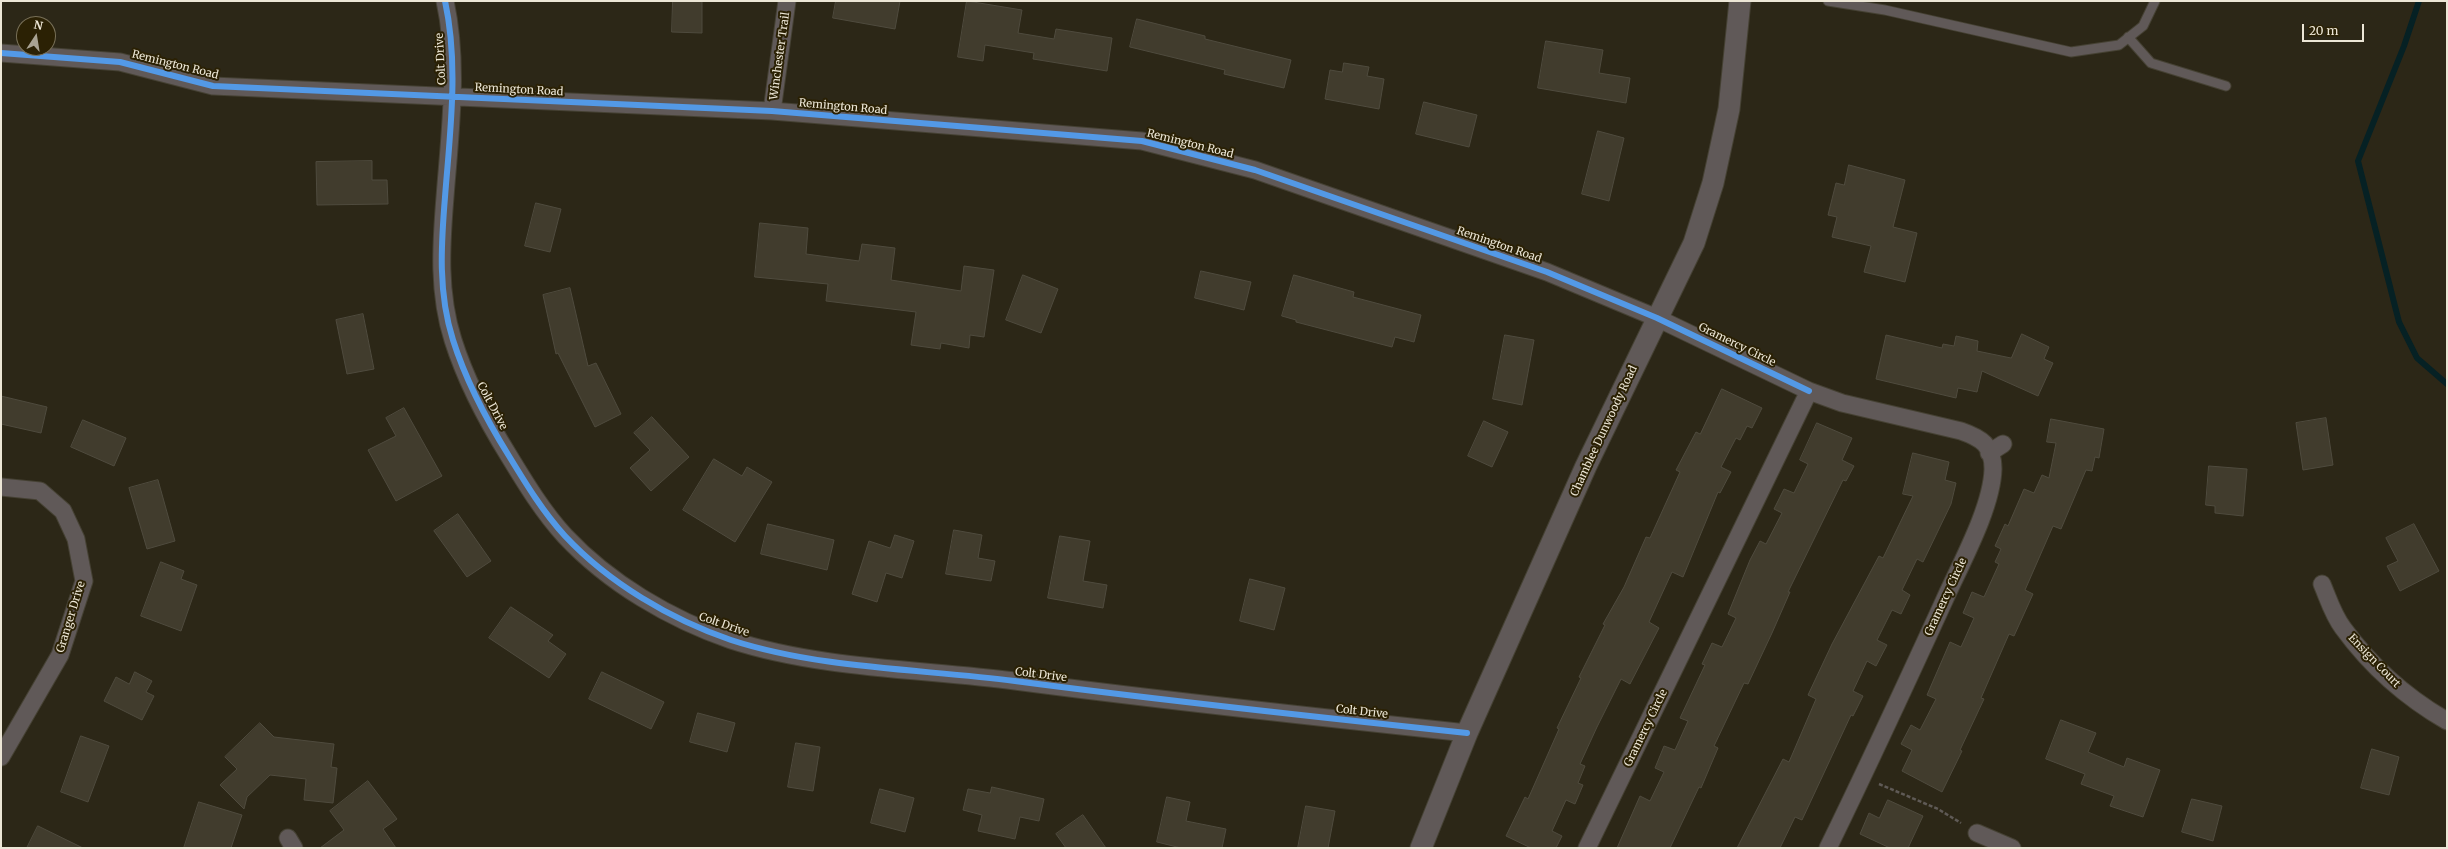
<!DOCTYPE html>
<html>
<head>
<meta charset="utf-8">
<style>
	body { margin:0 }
	#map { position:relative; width:2448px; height:849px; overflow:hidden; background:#2c2717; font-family:Merriweather,serif }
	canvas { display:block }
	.frame { position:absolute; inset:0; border:2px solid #ece6d6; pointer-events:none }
	.north { position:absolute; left:16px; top:16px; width:40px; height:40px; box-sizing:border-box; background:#2b2104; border:1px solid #787058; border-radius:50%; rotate:12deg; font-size:11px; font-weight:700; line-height:16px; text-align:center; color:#ece6d6 }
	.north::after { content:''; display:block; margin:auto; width:14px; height:18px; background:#a9a393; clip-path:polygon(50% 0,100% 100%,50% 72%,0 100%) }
	.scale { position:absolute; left:2302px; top:24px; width:62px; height:18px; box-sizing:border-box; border:2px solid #ece6d6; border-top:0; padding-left:5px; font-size:12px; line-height:14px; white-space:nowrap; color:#ece6d6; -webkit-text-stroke:3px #2b2104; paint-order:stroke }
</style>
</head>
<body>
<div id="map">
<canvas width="2448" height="849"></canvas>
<div class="frame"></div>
<div class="north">N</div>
<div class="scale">20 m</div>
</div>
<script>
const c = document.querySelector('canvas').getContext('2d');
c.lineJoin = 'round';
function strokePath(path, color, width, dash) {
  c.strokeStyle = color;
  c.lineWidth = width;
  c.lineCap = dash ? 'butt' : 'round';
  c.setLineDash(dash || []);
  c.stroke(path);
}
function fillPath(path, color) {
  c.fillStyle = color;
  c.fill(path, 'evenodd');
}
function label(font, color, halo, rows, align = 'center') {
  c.font = font + ' Merriweather,serif';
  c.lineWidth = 4;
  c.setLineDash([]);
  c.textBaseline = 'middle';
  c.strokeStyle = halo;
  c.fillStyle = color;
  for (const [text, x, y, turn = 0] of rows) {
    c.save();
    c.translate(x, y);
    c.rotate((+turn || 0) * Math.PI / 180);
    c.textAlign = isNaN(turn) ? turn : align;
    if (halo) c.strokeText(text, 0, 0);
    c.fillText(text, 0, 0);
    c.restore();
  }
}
strokePath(new Path2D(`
	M2419,1L2404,46L2358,161L2399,322L2417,358L2447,384`), '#062124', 6);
const building = new Path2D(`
	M673,1H702V33L672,32Z
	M836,1H900L895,29L833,18Z
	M967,1L1022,10L1018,33L1054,39L1056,29L1112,38L1107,71L1033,59L1034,53L985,45L983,61L958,57Z
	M1137,19L1205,36V39L1291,60L1284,88L1224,74L1225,70L1130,47Z
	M1546,41L1603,50L1599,73L1630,78L1626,103L1538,88Z
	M1344,63L1369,67L1367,76L1384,79L1379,109L1325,99L1330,70L1342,72Z
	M1424,102L1477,115L1469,147L1416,134Z
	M1598,131L1624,138L1609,201L1582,194Z
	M372,161V180H387L388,204L317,205L316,162Z
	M1849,165L1905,180L1893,227L1917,233L1905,282L1864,272L1871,246L1832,237L1837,217L1828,215L1836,183L1844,185Z
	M536,203L561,209L550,252L525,246Z
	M760,223L808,228L806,254L859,261L862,244L895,248L891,280L961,291L964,266L994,270L984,337L970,335L969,348L941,343L940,349L911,345L916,312L826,301L828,284L755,277Z
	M1201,271L1251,282L1244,310L1195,298Z
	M1023,275L1058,289L1041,333L1006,320Z
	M1294,275L1354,292L1353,297L1421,315L1414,342L1395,337L1392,347L1296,322V320L1282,316Z
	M570,288L588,366L596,363L621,414L595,427L558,353L556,354L543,295Z
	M363,314L374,369L347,374L336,320Z
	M2022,334L2049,347L2044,359L2053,363L2038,396L1982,371L1977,392L1958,388L1956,398L1876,379L1886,335L1942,348L1943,344L1954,346L1956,336L1978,341L1977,351L2011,358Z
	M1505,335L1534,340L1522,405L1493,399Z
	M1722,389L1762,408L1752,428L1747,426L1740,440L1736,438L1721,467L1731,472L1720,493L1718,492L1683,577L1672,572L1649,622L1659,628L1630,684L1621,679L1597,727L1580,764L1585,766L1578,783L1583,785L1575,804L1566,800L1552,831L1562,836L1556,848H1531L1506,836L1525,797L1528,799L1559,729L1557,728L1581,678L1579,677L1605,625L1603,624L1624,587L1646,537L1650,538L1680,472L1676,470L1696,432L1700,434Z
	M1,396L47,407L41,433L1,424Z
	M404,408L442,476L396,501L368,450L396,436L386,418Z
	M652,417L689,457L651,491L630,468L650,450L634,433Z
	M2326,418L2333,465L2303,470L2296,423Z
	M2051,419L2104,429L2099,458L2095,457L2092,471L2086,470L2061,529L2053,526L2025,590L2033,594L2014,636L2009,634L1981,698L1984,699L1960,750L1962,751L1942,792L1902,771L1912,750L1901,744L1911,725L1920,730L1936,699L1927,695L1950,642L1961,647L1974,618L1963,613L1972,592L1984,597L1999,564L1995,562L2001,549L1995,546L2005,524L2008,526L2024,489L2034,493L2042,475L2049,478L2056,443L2047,442Z
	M83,420L126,438L114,466L71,447Z
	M1484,421L1508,432L1492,467L1468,456Z
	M1817,423L1852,438L1842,460L1854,466L1846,481L1843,480L1788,592H1790L1772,633L1748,684L1744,683L1714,746L1718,748L1701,788L1699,787L1670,848H1617L1640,796L1650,801L1664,772L1655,768L1664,746L1675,750L1688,721L1680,718L1705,665L1702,664L1712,643L1722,647L1736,618L1728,614L1750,560L1760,541L1766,544L1782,513L1774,509L1784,489L1794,493L1808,464L1800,460Z
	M1913,453L1949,462L1945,480L1956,483L1951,504L1923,562L1917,559L1902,590L1910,595L1901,614L1892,610L1877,640L1887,645L1876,666L1867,661L1853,691L1863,696L1853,716L1851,715L1802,820L1795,817L1780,848H1737L1783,759L1789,762L1816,699L1808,695L1832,644L1879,556L1883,558L1913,496L1903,494Z
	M714,459L742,476L747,467L772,482L735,542L683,510Z
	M2209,466L2247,469L2243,516L2215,513V506L2206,505Z
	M158,480L175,541L147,549L129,488Z
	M458,514L491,561L467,577L434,531Z
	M768,524L834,540L827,570L761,554Z
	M2414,524L2439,571L2400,591L2387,566L2398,561L2386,538Z
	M954,530L982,535L978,558L995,561L991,581L946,574Z
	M895,535L914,541L902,578L886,573L877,602L852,594L869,541L890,548Z
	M1060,536L1090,541L1083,581L1107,585L1103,608L1048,598Z
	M161,562L184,571L181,579L197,585L181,631L141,616Z
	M1250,579L1285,588L1274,630L1240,621Z
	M511,607L553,635L548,641L566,654L549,678L489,638Z
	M135,672L152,681L146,692L154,696L142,720L104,701L116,677L129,684Z
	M602,672L664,702L651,729L589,699Z
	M698,713L735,723L727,752L690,742Z
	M2061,720L2096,733L2088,752L2124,767L2127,758L2160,770L2143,817L2110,806L2114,796L2081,784L2085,774L2046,759Z
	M260,723L274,737L334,744L331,767L337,768L333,803L304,800L306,779L270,775L247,797L244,809L220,785L237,769L225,757Z
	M81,736L109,746L88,802L61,792Z
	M796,743L820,747L813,791L788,787Z
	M2372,749L2399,757L2389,795L2361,788Z
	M368,781L397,819L383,829L396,848H320L344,830L330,811Z
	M992,787L1044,799L1039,821L1020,817L1015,839L978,831L982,815L963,810L968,789L990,793Z
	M880,789L914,798L905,832L871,823Z
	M1167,797L1190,802L1186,821L1226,829L1222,848H1181L1157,842Z
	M2192,799L2222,806L2213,841L2182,832Z
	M1888,800L1923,816L1908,848H1890L1860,834L1869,813L1879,818Z
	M199,802L242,815L231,848H184Z
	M1306,806L1335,811L1328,848H1298Z
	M1083,815L1106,848H1066L1056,834Z
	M38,826L83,848H27Z`);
fillPath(building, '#413c2d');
strokePath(building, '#4f4b3e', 1);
const service = new Path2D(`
	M1828,1L1885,10L2071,52L2119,45L2143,26L2155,1
	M2128,37L2151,63L2226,86`);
const minor = new Path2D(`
	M445,1C459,65 450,132 445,197C441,246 438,293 453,340C466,381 486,419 509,456C526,484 543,512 565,536C609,583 670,619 731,640C820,669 922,669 1015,681C1166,701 1316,717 1467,733
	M1,53L120,62L213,86L772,111L1142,141L1255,170L1547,272L1657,318L1809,391
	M772,111L787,1
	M1989,453L2003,444
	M1,487L40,491L63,511L76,539L84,581L60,655L1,757
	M2322,584C2328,598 2333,615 2343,628C2370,665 2407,698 2447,721
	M1977,833L2012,848
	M288,838L294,848
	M1587,848L1809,391L1842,403L1961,431C1981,438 1993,445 1993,469C1992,508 1960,565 1944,601C1906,684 1868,766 1828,848`);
const tertiary = new Path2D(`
	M1421,848L1467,733L1586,466L1694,243L1713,183L1729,109L1740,1`);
strokePath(service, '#454133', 11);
strokePath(minor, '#454133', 19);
strokePath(tertiary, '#454133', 23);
strokePath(new Path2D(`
	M1879,784L1938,809L1961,823`), '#5f5a56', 2.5, [4, 2]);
strokePath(service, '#605958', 9);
strokePath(minor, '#605958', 17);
strokePath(tertiary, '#605958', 21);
strokePath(new Path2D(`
	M445,1C459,65 450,132 445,197C441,246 438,293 453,340C466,381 486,419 509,456C526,484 543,512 565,536C609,583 670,619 731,640C820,669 922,669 1015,681C1166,701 1316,717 1467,733
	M1,53L120,62L213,86L772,111L1142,141L1255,170L1547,272L1657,318L1809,391`), '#5399e6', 6);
label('11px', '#ece6d6', '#2b2104', [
	["Winchester Trail",780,56,-82],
	["Colt Drive",441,59,-93],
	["Remington Road",175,65,14],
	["Remington Road",519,90,3],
	["Remington Road",843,107,5],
	["Remington Road",1190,144,14],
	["Remington Road",1499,245,19],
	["Gramercy Circle",1737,345,26],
	["Colt Drive",492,406,62],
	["Chamblee Dunwoody Road",1604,431,-65],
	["Gramercy Circle",1946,597,-65],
	["Granger Drive",71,617,-73],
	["Colt Drive",724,625,19],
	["Ensign Court",2374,661,46],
	["Colt Drive",1041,675,7],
	["Colt Drive",1362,712,6],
	["Gramercy Circle",1646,728,-64]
]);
</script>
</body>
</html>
